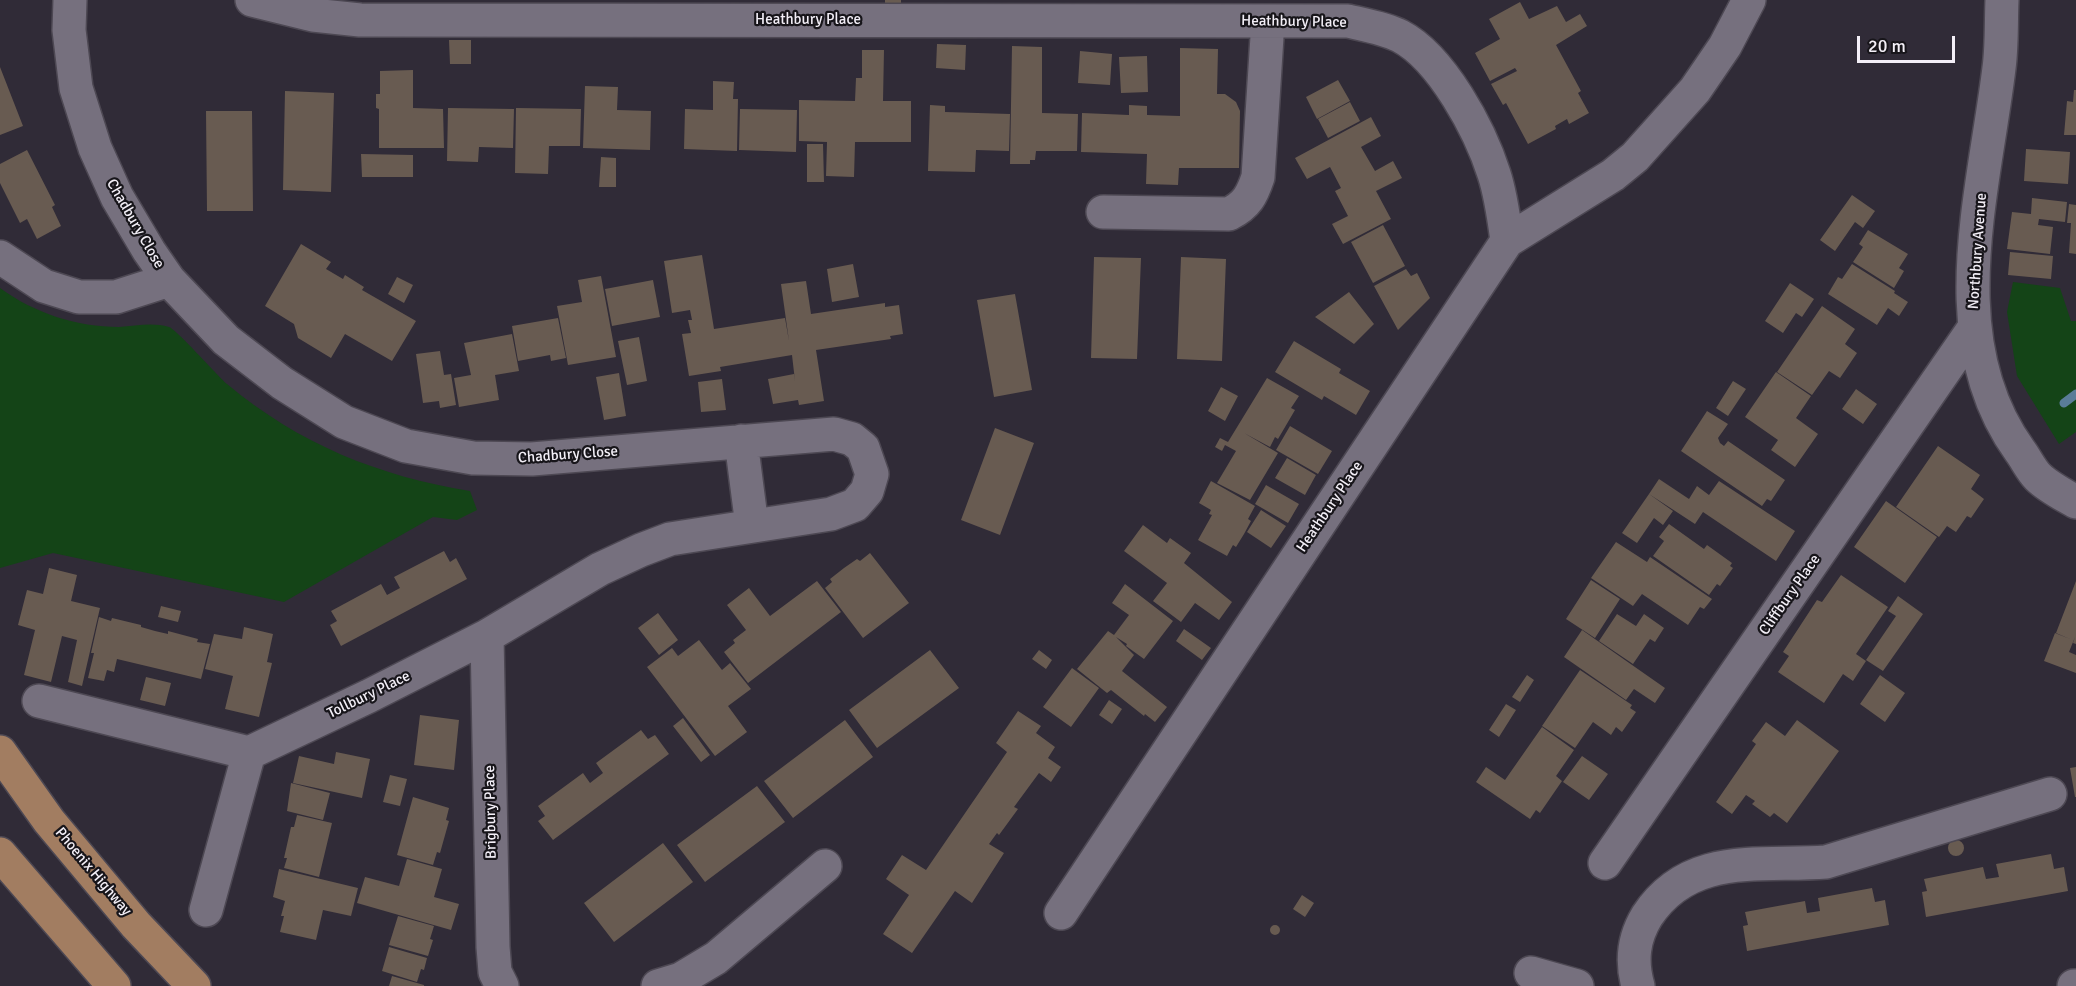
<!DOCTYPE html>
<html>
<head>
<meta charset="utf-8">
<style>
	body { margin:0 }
	#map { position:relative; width:2076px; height:986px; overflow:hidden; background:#302b37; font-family:Signika,sans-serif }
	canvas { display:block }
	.scale { position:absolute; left:1857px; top:36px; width:98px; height:27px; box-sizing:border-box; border:3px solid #f3eff7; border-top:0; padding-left:8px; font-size:18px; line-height:21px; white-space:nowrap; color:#f3eff7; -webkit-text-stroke:4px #17151a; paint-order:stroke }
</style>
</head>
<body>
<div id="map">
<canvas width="2076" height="986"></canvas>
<div class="scale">20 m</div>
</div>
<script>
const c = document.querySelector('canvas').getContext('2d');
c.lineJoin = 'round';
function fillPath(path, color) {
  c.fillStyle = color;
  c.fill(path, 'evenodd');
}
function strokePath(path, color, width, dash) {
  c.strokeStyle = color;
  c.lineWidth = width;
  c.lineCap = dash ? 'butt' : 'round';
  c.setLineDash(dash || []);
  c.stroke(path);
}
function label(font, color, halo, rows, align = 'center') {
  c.font = font + ' Signika,sans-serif';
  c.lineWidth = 4.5;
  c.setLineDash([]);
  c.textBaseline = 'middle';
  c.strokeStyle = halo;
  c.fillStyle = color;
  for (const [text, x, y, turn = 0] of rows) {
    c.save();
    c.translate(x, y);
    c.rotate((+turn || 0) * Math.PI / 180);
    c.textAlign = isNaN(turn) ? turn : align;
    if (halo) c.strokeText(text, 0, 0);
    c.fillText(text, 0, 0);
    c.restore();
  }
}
fillPath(new Path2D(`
	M2013,282L2060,288L2071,321H2076V432L2059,444L2017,376L2007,312Z
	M0,288C34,313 77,327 119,327C136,326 152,322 169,327C176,329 217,375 227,384C299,444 378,476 470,491L477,510L457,520L433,517L284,602L53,553L0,568Z`), '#144417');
strokePath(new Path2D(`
	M2064,403L2076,394`), '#5a7c98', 9);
fillPath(new Path2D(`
	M885,0H901V5L885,6Z
	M1520,2L1529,19L1557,6L1566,22L1580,14L1587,26L1556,45L1581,91L1578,93L1589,113L1569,124L1567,119L1555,126L1556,129L1528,144L1506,103L1503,105L1491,84L1517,71L1515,68L1490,81L1475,53L1500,39L1489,19Z
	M449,40H471V64H450Z
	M937,44L966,45L965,70L936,68Z
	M1012,46L1042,47V113L1078,114L1077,151H1036L1035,160H1030V164H1010Z
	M1180,48L1218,49L1217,94H1225L1236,102L1240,111L1239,168H1179L1178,185L1146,184L1147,154L1081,152L1082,113L1129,115V105L1147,106V115L1180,116Z
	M862,50H884L883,101H911V142H855L854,177L826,176L827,142L799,141V100L855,101L856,78H862Z
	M1080,51L1112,54L1110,85L1078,83Z
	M1147,56L1148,92L1121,93L1119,57Z
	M0,67L23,126L0,135Z
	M413,70V108L443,109L444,148H379V109L376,108V94H380V71Z
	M1338,80L1350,101L1317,119L1306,97Z
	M713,81L734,82L733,99H738L737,151L684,149L685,109L713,110Z
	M585,86L618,87L617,110L651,111L650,150L583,148Z
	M2074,90H2076V135H2064L2067,101L2073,102Z
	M285,91L334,93L331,192L283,190Z
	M1350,102L1360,121L1328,138L1318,119Z
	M930,105L945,106V112L1010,114L1009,151L976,150L975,172L928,171Z
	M448,108L514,109L513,148L479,147L478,162L447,161Z
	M516,108L581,109L580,146H549L548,174L515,173Z
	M740,109L797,110L796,152L739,150Z
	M206,111H252L253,211H207Z
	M1371,117L1381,136L1361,147L1375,171L1393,161L1402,178L1376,191L1391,219L1343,244L1332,224L1348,216L1335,191L1341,188L1330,167L1307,179L1295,158Z
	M807,144H823L824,182H807Z
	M2026,149L2070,152L2068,184L2024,181Z
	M27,150L55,205L52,207L61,226L37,239L27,219L20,223L0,183V164Z
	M361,154L413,155V177H362Z
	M601,157L616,158V187H599Z
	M1852,195L1875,211L1863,228L1855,222L1835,251L1820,240Z
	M2032,198L2067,202L2065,222L2039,219L2038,225L2053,227L2050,254L2007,249L2012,212L2031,214Z
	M2069,204L2076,205V254L2069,253L2071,223H2067Z
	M1383,225L1405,266L1373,283L1351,242Z
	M1868,230L1908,254L1899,268L1904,271L1894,288L1853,262L1863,247L1859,244Z
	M301,244L331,262L326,269L343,279L345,275L364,287L362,290L416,321L392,361L345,334L331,358L298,338L294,324L265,306Z
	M2010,252L2053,256L2051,279L2008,275Z
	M702,255L714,329L785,318L789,341L781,284L806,281L811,314L885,303V307L899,305L903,334L890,336L891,339L816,350L824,401L799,405L798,400L773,404L768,379L794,374L795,381L792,355L720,367L721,371L689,376L682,334L691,333L688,320H692L690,310L672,313L664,261Z
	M1094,257L1141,258L1137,359L1091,358Z
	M1181,257L1226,259L1222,361L1177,359Z
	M853,264L859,297L832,302L827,269Z
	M1852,264L1895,291L1894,293L1908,302L1899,316L1888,308L1877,325L1828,294L1838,277L1842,279Z
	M1406,269L1411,276L1417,273L1430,298L1398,330L1374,286Z
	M601,276L616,357L568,365L557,306L582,302L578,280Z
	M397,277L413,285L404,303L388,294Z
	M653,280L660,317L612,326L605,289Z
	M1790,283L1814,299L1802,317L1796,313L1783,333L1765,321Z
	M1349,292L1374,324L1354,344L1315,317Z
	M1015,294L1032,390L994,397L977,300Z
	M1822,306L1855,329L1845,344L1857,353L1840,378L1829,371L1812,395L1777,372Z
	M558,318L566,358L551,361L550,355L518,361L512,326Z
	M512,334L519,371L495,375L499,400L459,407L454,378L471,375L464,343Z
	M639,337L647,381L627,385L618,341Z
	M1294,341L1341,369L1339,373L1370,391L1356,415L1324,396L1322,400L1275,372Z
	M440,351L444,375L451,374L456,405L440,408L439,401L423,403L416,354Z
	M1776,372L1811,396L1796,418L1818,434L1795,467L1771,450L1778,440L1745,417Z
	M619,373L626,416L604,420L596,377Z
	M1267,378L1299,396L1291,408L1295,410L1278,439L1275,437L1270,447L1244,433L1278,453L1250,500L1217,483L1236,451L1225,445L1222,451L1215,447L1220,438L1228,442Z
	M722,379L726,410L701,412L698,382Z
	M1733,381L1746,389L1728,416L1716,408Z
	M1221,387L1238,396L1225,421L1208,411Z
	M1856,389L1877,404L1863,424L1842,409Z
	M1707,411L1728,424L1718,438L1720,443L1724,446L1728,441L1785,480L1771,501L1767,499L1762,506L1681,451Z
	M1290,426L1332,451L1318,474L1276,450Z
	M995,428L1034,443L1000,535L961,520Z
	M1938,446L1980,475L1971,489L1984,499L1971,518L1967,516L1956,532L1947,526L1939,537L1896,507Z
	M1287,458L1316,475L1305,495L1275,478Z
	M1659,479L1689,499L1697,486L1709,495L1719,481L1795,531L1776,561L1703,512L1695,524L1649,494Z
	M1211,481L1255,506L1248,519L1251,521L1244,534L1236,547L1233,545L1227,556L1198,540L1212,515L1209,514L1211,510L1199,503Z
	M1266,485L1299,504L1288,523L1255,504Z
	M1649,494L1673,511L1663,525L1654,518L1637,543L1622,533Z
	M1886,501L1937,537L1905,583L1854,547Z
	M1261,510L1286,526L1271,548L1247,532Z
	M1669,524L1704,549L1707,545L1732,563L1730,566L1733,568L1720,586L1717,584L1709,595L1653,556L1664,541L1659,537Z
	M1143,525L1167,543L1170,538L1191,553L1184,563L1232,602L1219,620L1195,603L1181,622L1153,601L1167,583L1124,551Z
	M1616,542L1647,562L1650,557L1712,599L1704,609L1700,607L1688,625L1642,594L1633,606L1591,578Z
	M444,551L450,562L456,558L467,579L341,646L330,625L337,621L331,611L381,584L387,595L400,588L394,577Z
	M870,553L909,603L863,638L825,588L832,582L830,579L844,568L857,559L860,561Z
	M49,568L77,575L71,601L100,608L82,686L68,682L77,640L62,636L51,682L24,675L35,630L18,625L27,590L43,594Z
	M1841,575L1888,607L1856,654L1866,661L1853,681L1843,674L1824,703L1778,672L1789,656L1783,652L1817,600L1822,602Z
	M1591,580L1620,599L1595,638L1566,619Z
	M817,581L841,612L748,683L724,652L735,643L733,640L746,630L727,605L749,588L770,616Z
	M2076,581V644L2073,643L2075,637L2069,652L2076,655V673L2044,661L2055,633L2070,639L2056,633Z
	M1125,584L1173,621L1144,659L1126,646L1127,644L1116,637L1134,655L1122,671L1167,707L1155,722L1145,714L1144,716L1111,690L1107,693L1077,669L1108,631L1114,635L1129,615L1112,603Z
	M1898,596L1923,614L1883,671L1866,660L1896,616L1888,611Z
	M161,606L181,611L178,622L158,617Z
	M658,613L678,640L659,655L638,628Z
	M1617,614L1636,626L1644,614L1664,628L1655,642L1650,639L1633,664L1599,641Z
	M99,617L111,621L112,618L141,625V627L155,631L168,634V631L198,639L197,642L210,644L201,679L117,659L114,672L107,670L104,681L88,678L94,653H91Z
	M244,627L273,634L267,662L272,663L259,717L225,709L233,676L205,669L214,634L242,639Z
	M1184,629L1211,648L1202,660L1176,641Z
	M1582,630L1665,688L1655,703L1634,689L1626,700L1564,657Z
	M699,640L722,670L730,663L751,689L728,706L747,732L715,756L647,667L672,648L678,656Z
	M930,650L959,688L877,748L849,710Z
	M1039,650L1052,660L1046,669L1032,659Z
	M1072,668L1099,688L1071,727L1043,707Z
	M1580,670L1632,705L1630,708L1636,712L1622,732L1616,727L1611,735L1593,722L1575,748L1542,726Z
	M1527,675L1534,680L1520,702L1512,697Z
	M1880,675L1905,693L1885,722L1860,704Z
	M146,677L171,683L165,706L140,700Z
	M1109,700L1122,709L1112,724L1099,715Z
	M1506,704L1516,710L1499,737L1489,730Z
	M1018,711L1041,726L1036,733L1055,747L1048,758L1061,767L1051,782L1039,773L1014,807L1018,809L999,835L997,833L989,844L1004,853L972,903L955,891L912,953L883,934L909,895L886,879L902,855L926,870L1007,752L996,743Z
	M420,715L459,720L454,770L414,765Z
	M683,718L710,755L701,762L673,726Z
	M845,720L873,757L793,818L764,781Z
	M1797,720L1839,751L1787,823L1774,813L1770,817L1752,804L1755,801L1746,795L1732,814L1716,802L1756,744L1752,741L1766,722L1785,736Z
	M1542,727L1574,750L1556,776L1562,781L1540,813L1536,810L1530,819L1476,782L1486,767L1505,780Z
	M641,730L648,739L655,735L669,754L553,840L538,821L545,816L538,806L583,773L590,783L603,773L596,763Z
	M336,752L370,759L362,798L293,783L299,756L334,764Z
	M1582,756L1608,774L1589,800L1563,782Z
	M2076,767V797H2075L2070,768Z
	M390,775L407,779L400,806L383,802Z
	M291,783L330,793L323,820L287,811Z
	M757,786L785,822L705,882L677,845Z
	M413,797L449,808L446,820L449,821L440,853L437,852L433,865L397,855Z
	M297,815L332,823L319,877L284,868L287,858H284L291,827H294Z
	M1948 848a8 8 0 1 1 16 0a8 8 0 1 1-16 0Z
	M663,843L693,882L614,942L584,903Z
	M2051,854L2054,869L2064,867L2068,891L1926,917L1922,892L1927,891L1924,879L1983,867L1986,879L1999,877L1996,864Z
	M407,859L442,869L434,897L459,904L451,930L357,903L365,877L399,886Z
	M279,869L358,888L351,916L323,910L316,940L280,932L284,916H281L285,901L273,897Z
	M1872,888L1875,902L1885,900L1889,925L1747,951L1743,926L1748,925L1745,912L1805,901L1807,913L1820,911L1818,898Z
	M1302,895L1314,903L1305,917L1293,909Z
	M398,916L434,926L430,939L433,940L428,956L389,945Z
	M1270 930a5 5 0 1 1 10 0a5 5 0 1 1-10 0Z
	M389,947L427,958L424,970L421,969L417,982L382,971Z
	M392,976L424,985V986H389Z`), '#685b51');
const minor = new Path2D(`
	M252,0L313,15L360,20L1348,21C1365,25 1384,28 1400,36C1442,58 1480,130 1494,174C1501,195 1504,219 1507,241L1061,913
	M2002,0C2001,22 2002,46 1999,68C1984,192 1939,340 2020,451C2026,459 2031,470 2038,477C2048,487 2064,495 2076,502
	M1103,212L1229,214C1247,205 1252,195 1258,177L1268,21
	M1507,241L1613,175L1635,157L1695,90L1725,46L1749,0
	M0,257L44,286L79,297H116L169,280
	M741,441L752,526
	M487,636L493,947L495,972L502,986
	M39,701L249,753L369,696L487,636L600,569L641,550L670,539L831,514L855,505L867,491L872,474L863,448L852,439L834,434L532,459L473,458L406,446L344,422L282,383L226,340L169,280L149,251L117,197L95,148L76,88L69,30L70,0
	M1605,863L1974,328
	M206,910L249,753
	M1531,973L1577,986
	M658,986L681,979L716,958L825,866
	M1638,986C1631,961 1633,939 1647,916C1690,851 1760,867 1826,862L2050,794
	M2074,986H2076`);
const major = new Path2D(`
	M0,752L49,821L136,925L194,986
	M0,854L114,986`);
strokePath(minor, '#4d4853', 36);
strokePath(major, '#4d4853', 36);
strokePath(minor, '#76707e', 33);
strokePath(major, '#a27d61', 33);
label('15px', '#f3eff7', '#17151a', [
	["Heathbury Place",808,20],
	["Heathbury Place",1294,22,1],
	["Chadbury Close",135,224,60],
	["Northbury Avenue",1978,251,-86],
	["Chadbury Close",568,455,-4],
	["Heathbury Place",1330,507,-56],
	["Cliffbury Place",1790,595,-55],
	["Tollbury Place",369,695,-26],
	["Brigbury Place",491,812,-91],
	["Phoenix Highway",93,872,50]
]);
</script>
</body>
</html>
